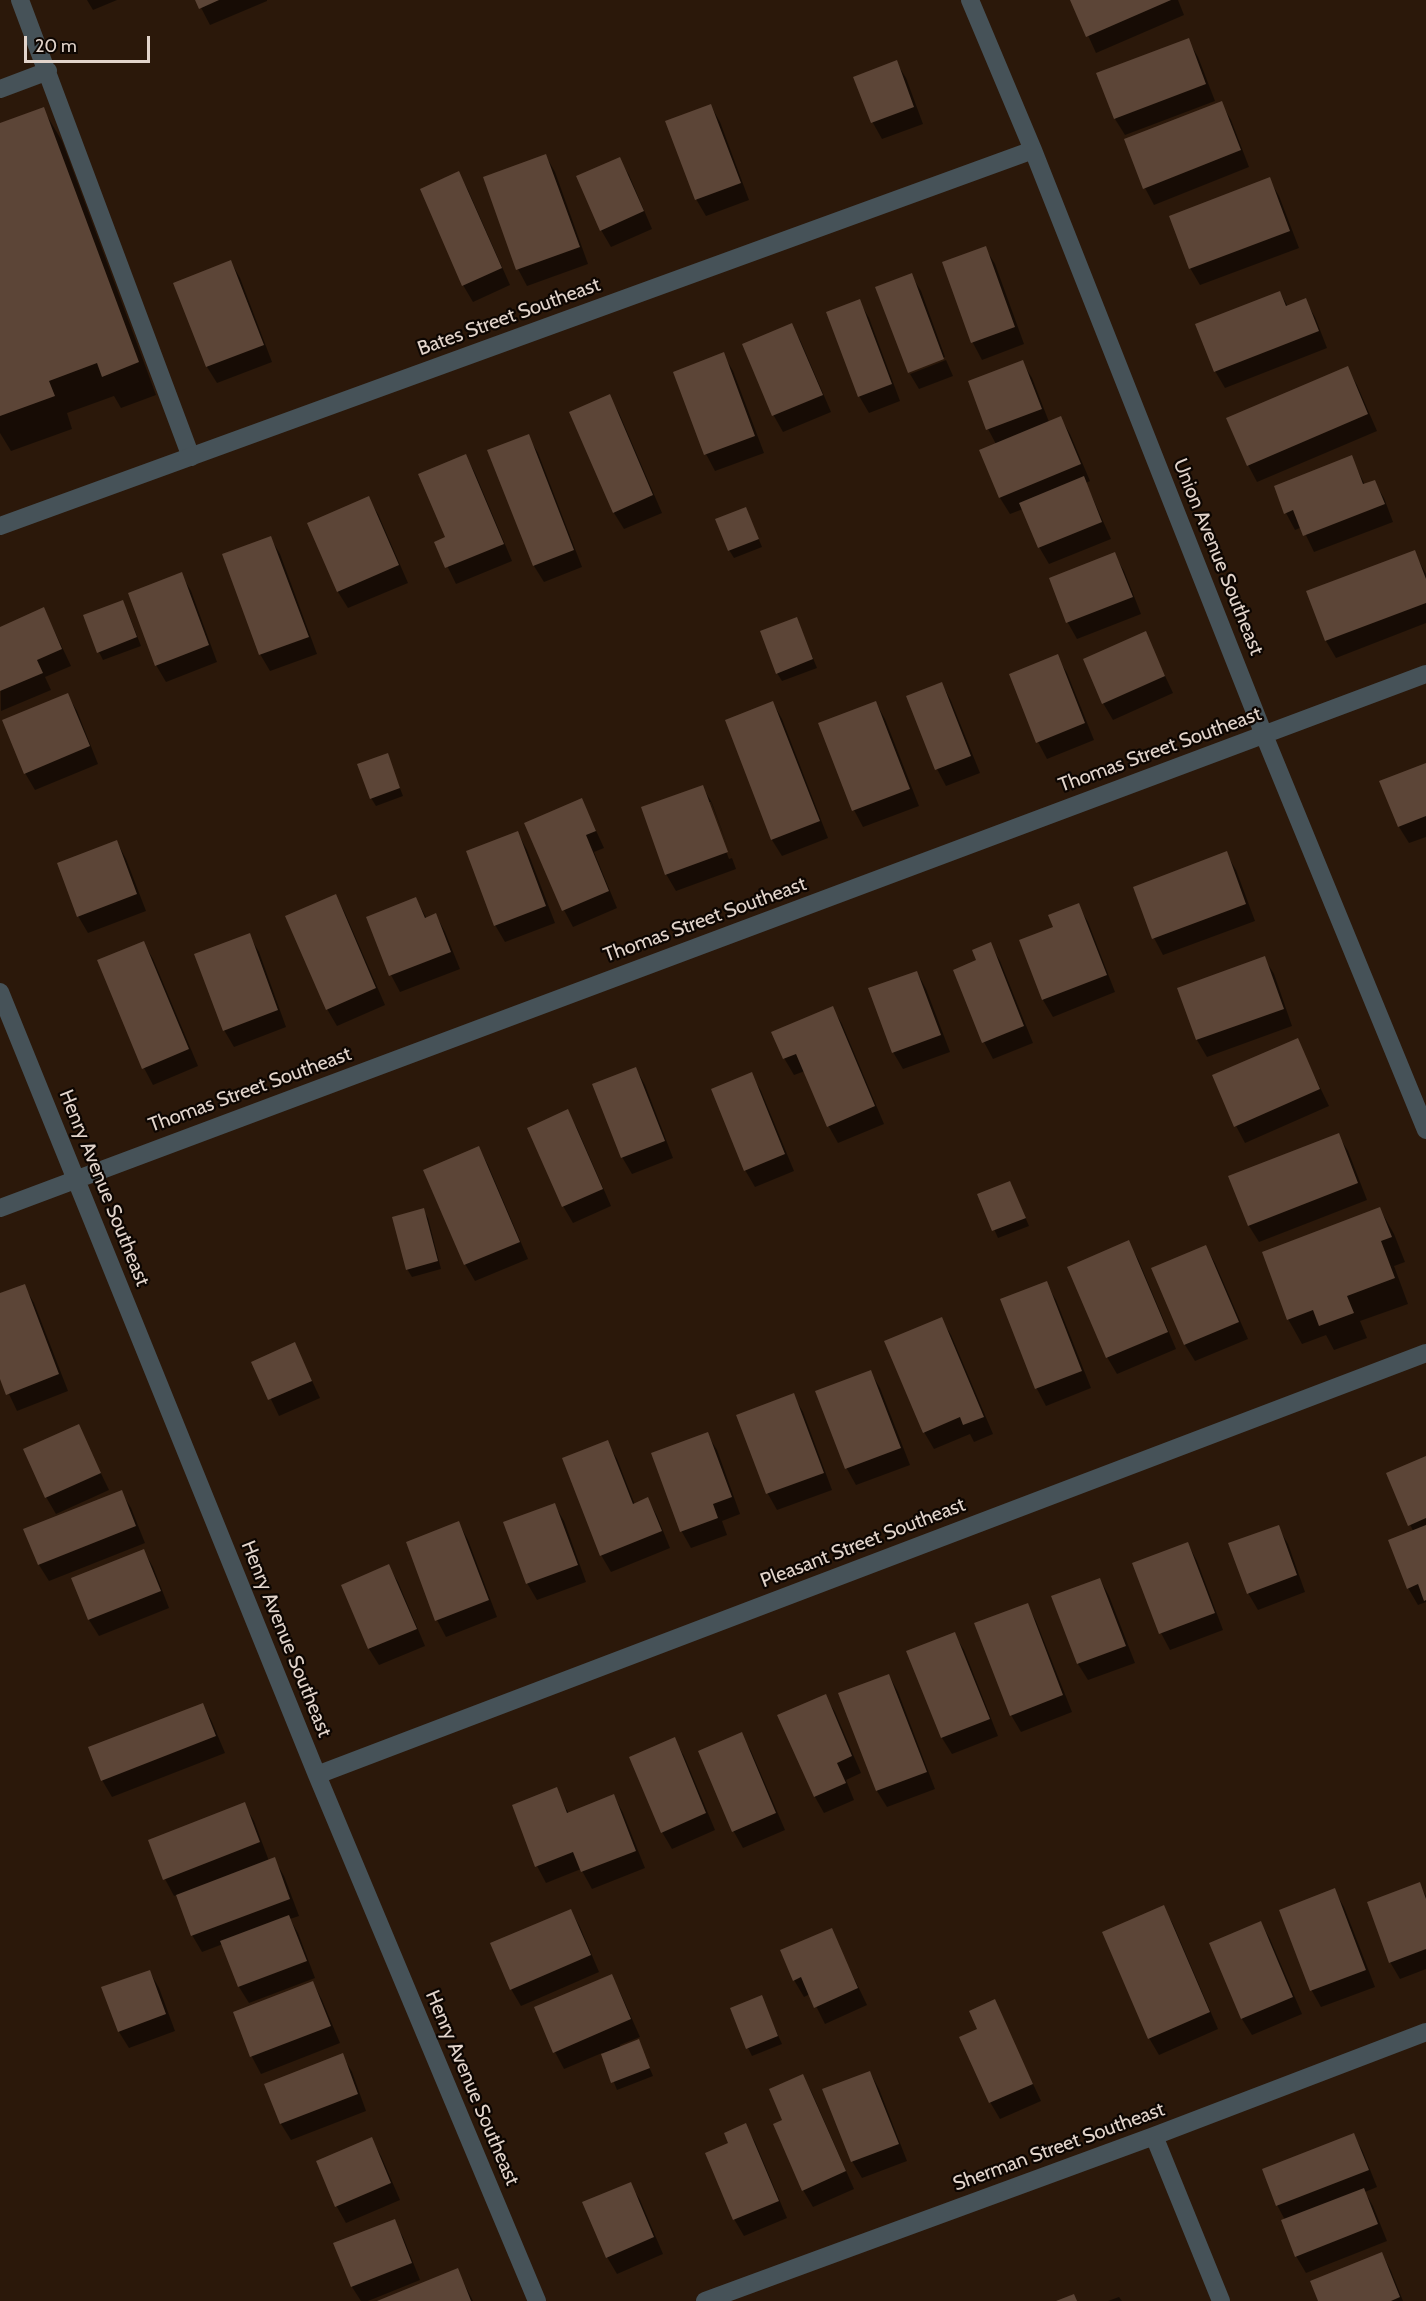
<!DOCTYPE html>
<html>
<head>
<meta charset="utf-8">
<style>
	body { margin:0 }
	#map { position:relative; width:1426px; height:2301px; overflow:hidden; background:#2b180a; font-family:Cabin,sans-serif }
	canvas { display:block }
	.scale { position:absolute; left:24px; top:36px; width:126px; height:27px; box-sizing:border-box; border:3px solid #e2d4cb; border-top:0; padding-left:8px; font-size:18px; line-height:21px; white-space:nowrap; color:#e2d4cb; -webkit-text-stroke:4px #0d0602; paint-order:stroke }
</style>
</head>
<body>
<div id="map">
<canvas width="1426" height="2301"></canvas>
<div class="scale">20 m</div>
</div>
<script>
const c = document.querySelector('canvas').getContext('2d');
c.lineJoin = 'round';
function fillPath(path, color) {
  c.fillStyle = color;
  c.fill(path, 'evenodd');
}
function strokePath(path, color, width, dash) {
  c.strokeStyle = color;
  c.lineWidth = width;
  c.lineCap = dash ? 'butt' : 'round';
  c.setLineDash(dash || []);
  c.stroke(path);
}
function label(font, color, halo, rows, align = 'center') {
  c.font = font + ' Cabin,sans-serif';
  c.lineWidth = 4.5;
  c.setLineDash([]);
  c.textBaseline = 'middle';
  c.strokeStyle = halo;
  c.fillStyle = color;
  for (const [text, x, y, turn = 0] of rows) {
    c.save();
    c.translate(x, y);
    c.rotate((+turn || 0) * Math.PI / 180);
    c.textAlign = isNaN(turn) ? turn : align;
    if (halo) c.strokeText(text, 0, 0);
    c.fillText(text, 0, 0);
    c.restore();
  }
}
fillPath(new Path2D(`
	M87,0H117L93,10Z
	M197,0H267V1L210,25Z
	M1072,0H1178L1184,15L1096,53Z
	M1188,40L1198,57L1215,101L1125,135L1115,119Z
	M896,62L906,78L923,124L882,139L873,123L855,78Z
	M1221,103L1231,120L1249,167L1154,205L1145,188L1126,140Z
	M711,106L720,122L749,200L706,216L696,199Z
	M43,109L62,141L156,395L121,408L114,396L67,413L72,429L11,451L0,433V125Z
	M546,156L555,172L588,264L527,286L518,269Z
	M619,159L629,175L652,229L611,247L601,230Z
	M459,173L468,190L510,285L473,302L463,285Z
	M1269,179L1279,196L1299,248L1200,285L1190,268Z
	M985,248L995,264L1024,344L982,360L973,343L943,262Z
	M231,262L240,278L272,362L217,383L207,367Z
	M911,275L921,291L945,357L910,371V373L877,288Z
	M1280,292L1288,307L1305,300L1315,317L1327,348L1225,388L1215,371Z
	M859,301L869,318L900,401L869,413L859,396Z
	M792,325L801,342L831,412L783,432L774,416L744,345Z
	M723,354L733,371L764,453L715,471L706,454L675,373Z
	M946,360L953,376L919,389L910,374Z
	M1022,362L1032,378L1049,422L1060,417L1070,434L1090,481L1086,483L1111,539L1049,564L1039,547L1023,509L1010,514L1000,498L981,451L996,444L988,429Z
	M1347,368L1357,385L1377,431L1257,482L1248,465Z
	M609,396L619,413L662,513L624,529L614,513L571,413Z
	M528,436L538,453L582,567L544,582L534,566Z
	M466,456L475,473L512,561L456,584L436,543L447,538Z
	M1351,457L1365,485L1374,481L1384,498L1393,522L1314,552L1302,527L1295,530L1286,513L1276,487Z
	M368,498L378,514L408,583L348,608L338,592L309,523Z
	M746,509L762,547L734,558L729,550Z
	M270,537L280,554L317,654L270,671L260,654Z
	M1414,552L1426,574V623L1336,658L1326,641L1307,592Z
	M1114,554L1124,571L1141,614L1077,639L1068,623L1051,579Z
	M181,574L191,591L217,662L166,682L156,665Z
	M44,609L71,666L45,677L51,690L1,711L0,628Z
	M127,610L141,646L103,660L99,652Z
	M797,619L817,668L782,681L777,673Z
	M1145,633L1173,693L1113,720L1103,703Z
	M1057,656L1067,673L1094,740L1047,759L1038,742Z
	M942,684L951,701L980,773L946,786L937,769L908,697Z
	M67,694L77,711L98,764L35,790L25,773Z
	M773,703L782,719L828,838L782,856L772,840L727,720Z
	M876,703L885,719L919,806L863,827L854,810L820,724Z
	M387,755L403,796L376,806L371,798Z
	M1426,765V837L1409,843L1399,827Z
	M702,786L712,803L736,869L676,891L666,874ZM708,802H711L732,858L729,859Z
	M582,800L604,848L594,852L617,908L573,927L564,910Z
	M518,833L527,850L555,923L505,942L495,925Z
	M117,842L126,859L146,911L88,933L78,916Z
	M1226,853L1236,870L1255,921L1163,955L1154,938Z
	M336,896L345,913L385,1005L337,1026L327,1009Z
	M416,899L427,919L436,915L445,932L460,969L400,992L391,975Z
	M1078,905L1088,922L1115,992L1053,1017L1043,1000L1021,941L1055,928Z
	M249,935L259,952L286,1027L234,1047L224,1030Z
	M143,942L153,959L198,1066L153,1085L144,1068Z
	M990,944L1000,961L1033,1043L993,1059L984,1042L978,961Z
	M1264,958L1274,974L1292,1026L1207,1057L1197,1040L1179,988Z
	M917,972L926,989L950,1052L903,1069L893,1052Z
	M832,1007L842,1024L884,1124L838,1143L829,1127L805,1071L794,1075L784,1058Z
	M1297,1040L1329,1106L1245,1143L1236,1126Z
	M636,1069L645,1085L673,1158L632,1174L622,1157Z
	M751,1074L761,1091L794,1171L755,1187L745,1170Z
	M567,1111L577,1128L611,1206L573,1223L563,1206Z
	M1338,1135L1348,1151L1367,1200L1259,1242L1249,1226L1230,1177Z
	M479,1148L488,1165L528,1259L475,1281L465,1264Z
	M1014,1191L1029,1226L998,1238L979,1195Z
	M1380,1209L1394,1234L1405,1262L1394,1266L1408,1304L1360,1321L1367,1338L1334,1350L1326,1335L1302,1344L1288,1319Z
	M423,1210L428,1218L441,1269L412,1277L407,1269Z
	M1128,1242L1138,1259L1176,1349L1117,1374L1107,1357Z
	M1206,1247L1215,1263L1248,1339L1195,1361L1185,1345L1153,1269Z
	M1046,1283L1056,1300L1091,1388L1046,1406L1037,1389L1002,1300Z
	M24,1286L34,1303L68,1391L17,1411L0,1375V1295Z
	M941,1319L951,1335L993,1434L974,1442L970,1434L934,1449L924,1432Z
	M295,1344L320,1398L279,1416L253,1362Z
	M870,1371L880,1388L910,1465L856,1485L847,1469L817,1392Z
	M793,1395L803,1412L832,1490L777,1510L768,1494L738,1416Z
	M78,1426L109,1490L56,1514L46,1497Z
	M707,1434L717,1450L740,1514L722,1521L727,1535L691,1548L682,1532L653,1454Z
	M607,1442L617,1459L635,1505L648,1499L657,1516L670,1548L611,1572L601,1555Z
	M1426,1458V1602L1418,1605L1408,1588L1413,1531L1388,1474Z
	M121,1492L131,1508L145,1543L49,1581L39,1565L25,1530Z
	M554,1504L564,1521L586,1582L537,1600L527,1583Z
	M459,1523L468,1540L497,1617L446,1637L437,1620Z
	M1278,1527L1288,1544L1305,1592L1258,1610L1248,1593Z
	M1188,1544L1197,1561L1223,1630L1170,1650L1161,1633L1134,1564Z
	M144,1551L153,1567L169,1608L99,1636L89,1620Z
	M388,1565L398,1582L425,1646L379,1665L369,1649L343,1585Z
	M1100,1579L1109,1596L1135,1663L1088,1680L1078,1664L1053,1597Z
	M1027,1604L1036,1621L1072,1712L1021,1732L1011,1715Z
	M954,1634L964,1650L998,1736L952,1754L942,1738L908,1652Z
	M889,1675L898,1692L935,1789L887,1807L877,1791Z
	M825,1696L835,1712L861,1773L846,1780L854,1800L824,1813L815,1797L779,1716Z
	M203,1705L212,1722L225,1753L112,1797L102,1780Z
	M741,1734L751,1751L785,1830L743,1848L734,1832L700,1751Z
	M674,1739L684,1756L715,1830L672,1849L662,1832Z
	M556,1789L569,1814L614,1796L623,1813L645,1868L592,1889L581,1869L546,1883L537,1866Z
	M244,1804L254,1821L269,1861L274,1859L284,1876L299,1916L290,1919L298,1933L315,1978L249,2003L239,1987L223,1944L202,1952L192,1935L177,1895L174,1896L165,1879Z
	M1419,1884L1426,1896V1969L1400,1979L1390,1962Z
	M1334,1890L1344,1907L1375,1987L1321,2007L1312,1991L1281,1911Z
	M1163,1907L1173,1924L1218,2029L1159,2055L1149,2038Z
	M571,1911L580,1927L599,1972L521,2006L511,1989Z
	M1261,1923L1270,1939L1302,2014L1252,2035L1242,2019L1211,1944Z
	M831,1930L867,2005L825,2024L810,1994L804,1997L794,1980Z
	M150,1972L159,1988L175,2031L129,2048L119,2032Z
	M611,1976L620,1992L640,2037L620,2045L621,2048L638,2041L653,2076L617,2090L602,2053L564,2069L555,2052L536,2008Z
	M313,1983L322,2000L340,2043L261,2074L252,2057L235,2013Z
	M761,1997L782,2044L752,2056L748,2048Z
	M994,2001L1041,2101L1000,2119L990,2102L979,2030Z
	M342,2055L352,2072L366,2111L291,2140L281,2124L266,2085Z
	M870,2072L879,2089L907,2161L862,2178L852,2161Z
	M803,2076L812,2093L854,2189L813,2207L803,2190L784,2120Z
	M745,2125L755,2142L787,2218L744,2236L734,2219L730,2144Z
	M1354,2135L1363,2152L1377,2187L1365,2192L1373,2206L1387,2241L1306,2273L1296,2256L1285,2220L1277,2205Z
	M371,2139L381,2156L400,2200L346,2223L337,2207L318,2162Z
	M630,2184L640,2200L663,2254L617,2274L607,2257Z
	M394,2221L403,2237L420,2280L368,2301H361L352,2287L335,2244Z
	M1382,2254L1391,2271L1403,2301H1320Z
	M457,2270L473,2301H381Z
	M1119,2297L1122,2301H1108Z`), '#0007');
fillPath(new Path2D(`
	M195,0H219L199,9Z
	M1070,0H1171L1086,37Z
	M1189,38L1206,84L1114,119L1096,73Z
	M897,60L914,107L871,123L853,77Z
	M1222,101L1241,150L1143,189L1124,139Z
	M711,104L741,183L695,200L665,121Z
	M44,107L139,362L102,377L97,363L49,381L55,396L0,416V123Z
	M546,154L580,247L516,270L483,177Z
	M620,157L644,211L600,231L576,176Z
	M459,171L502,268L462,286L420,189Z
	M1270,177L1290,231L1189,269L1169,216Z
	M986,246L1015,327L971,343L942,262Z
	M231,260L264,345L206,367L173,283Z
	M912,273L944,359L908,373L875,287Z
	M1280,291L1286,306L1306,298L1319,331L1214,372L1195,324Z
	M860,299L892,384L858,397L826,312Z
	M792,323L823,395L772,416L742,344Z
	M724,352L755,436L704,455L673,372Z
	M1023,360L1042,409L986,430L968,381Z
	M1348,366L1368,414L1247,466L1226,418Z
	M610,394L653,495L613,513L569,412Z
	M1061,416L1081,464L999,498L979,450Z
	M529,434L574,550L533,566L487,450Z
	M466,454L504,544L445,568L434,542L445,537L418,474Z
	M1352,455L1363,484L1375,480L1385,504L1303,536L1293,510L1284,514L1274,486Z
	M1084,476L1102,522L1038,548L1019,503Z
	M369,496L399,565L337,592L307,523Z
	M746,507L759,539L728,551L715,519Z
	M271,536L309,637L259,655L222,554Z
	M1415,550L1426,579V603L1325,641L1306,591Z
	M1115,552L1133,597L1066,623L1049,578Z
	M182,572L209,645L155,666L128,593Z
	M123,600L137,637L97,653L83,615Z
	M44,607L62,649L37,660L43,673L0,691V627Z
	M797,617L813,659L776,674L760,631Z
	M1146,631L1165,676L1102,704L1083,659Z
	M1058,654L1085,723L1036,743L1009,674Z
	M942,682L971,756L935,770L906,696Z
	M68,693L90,746L24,774L2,720Z
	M773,701L820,821L771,840L725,720Z
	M876,701L910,789L852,811L818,723Z
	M388,753L400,788L370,799L357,764Z
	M1426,763V816L1398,827L1379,781Z
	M703,785L728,852L665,875L641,807Z
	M582,798L596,831L586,835L609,891L562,911L524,823Z
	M518,831L546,906L494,926L466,851Z
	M117,840L137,894L77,917L57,863Z
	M1227,851L1246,904L1152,939L1133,887Z
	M336,894L376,988L326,1010L285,916Z
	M416,897L425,918L436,913L451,952L389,976L366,917Z
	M1079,903L1107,975L1042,1000L1019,940L1053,927L1048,915Z
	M250,933L278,1010L223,1031L194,954Z
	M144,941L189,1049L142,1069L97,960Z
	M991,942L1024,1026L982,1043L953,970L976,960L972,950Z
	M1265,956L1284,1009L1196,1040L1177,988Z
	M917,971L941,1035L892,1053L868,988Z
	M833,1006L875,1106L827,1127L796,1054L783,1059L771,1032Z
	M1298,1038L1320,1089L1234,1127L1212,1075Z
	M636,1067L665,1141L621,1158L592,1084Z
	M752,1072L785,1154L744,1171L711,1089Z
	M568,1109L603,1189L562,1207L527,1128Z
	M1339,1133L1358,1183L1248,1226L1228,1176Z
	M479,1146L520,1242L464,1265L423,1170Z
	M1010,1181L1026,1218L992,1231L977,1194Z
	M1380,1207L1392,1237L1381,1241L1395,1278L1347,1296L1354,1313L1319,1326L1313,1310L1287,1320L1262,1252Z
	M424,1208L438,1261L406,1270L392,1217Z
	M1129,1240L1168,1332L1106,1358L1067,1267Z
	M1206,1245L1239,1322L1184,1345L1151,1268Z
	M1047,1281L1082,1371L1035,1389L1000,1299Z
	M25,1284L59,1374L6,1395L0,1379V1293Z
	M942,1317L984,1417L963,1425L960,1417L923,1433L884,1341Z
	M295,1342L312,1381L268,1400L251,1362Z
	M871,1370L901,1448L845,1469L815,1391Z
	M794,1393L824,1473L766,1494L736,1415Z
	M79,1424L101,1473L45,1498L23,1449Z
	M708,1432L732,1497L713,1504L718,1518L680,1532L651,1453Z
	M608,1440L633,1504L648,1497L662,1531L600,1556L562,1458Z
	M1426,1456V1518L1408,1526L1386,1473Z
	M122,1490L136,1526L38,1565L23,1529Z
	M555,1503L578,1565L526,1584L503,1522Z
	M459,1521L489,1600L435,1621L406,1542Z
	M1279,1525L1297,1575L1247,1594L1228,1543Z
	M1426,1525V1600L1424,1601L1418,1584L1407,1589L1388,1540Z
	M1188,1542L1215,1613L1159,1634L1132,1563Z
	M144,1549L161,1591L88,1620L71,1578Z
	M389,1564L417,1629L368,1649L341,1585Z
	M1100,1578L1126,1646L1077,1664L1051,1596Z
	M1028,1603L1063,1695L1010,1716L974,1623Z
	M955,1632L990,1719L941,1738L906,1651Z
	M889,1674L927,1772L876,1791L838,1693Z
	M826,1694L852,1756L837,1763L846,1783L814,1797L777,1715Z
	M203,1703L216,1736L101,1781L88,1747Z
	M742,1732L776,1813L732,1832L698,1751Z
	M675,1737L706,1813L661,1833L629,1757Z
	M557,1787L567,1813L614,1794L636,1851L581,1872L573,1852L535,1867L512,1805Z
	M245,1802L260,1842L163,1880L148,1840Z
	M275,1857L290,1899L191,1936L176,1895Z
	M1420,1882L1426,1899V1949L1389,1963L1367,1902Z
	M1335,1888L1366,1970L1310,1991L1279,1910Z
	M1164,1905L1210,2012L1148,2039L1102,1932Z
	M571,1909L591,1955L510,1990L490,1943Z
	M289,1915L307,1961L238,1987L220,1941Z
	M1261,1921L1293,1997L1241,2019L1209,1943Z
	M832,1928L858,1988L814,2008L801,1977L793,1981L780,1950Z
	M150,1970L166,2014L118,2032L101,1987Z
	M612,1974L631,2019L553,2053L534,2007Z
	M313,1981L331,2026L250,2057L233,2012Z
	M762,1995L778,2036L746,2049L730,2008Z
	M995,1999L1033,2084L989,2103L959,2037L977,2029L969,2011Z
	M639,2039L650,2068L611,2083L601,2054Z
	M343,2053L358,2094L280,2124L264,2084Z
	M870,2071L899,2144L851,2162L822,2089Z
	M803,2074L846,2171L802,2191L773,2124L782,2120L769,2089Z
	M746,2123L779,2201L733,2220L705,2153L728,2143L724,2133Z
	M1354,2133L1369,2170L1276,2206L1262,2169Z
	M372,2137L391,2183L335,2207L316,2161Z
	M631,2182L654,2237L606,2258L582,2202Z
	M1364,2188L1378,2224L1295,2257L1281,2220Z
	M395,2219L412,2263L351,2287L333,2243Z
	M1382,2252L1400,2297L1391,2301H1318L1310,2281Z
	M458,2268L471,2301H377Z
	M1074,2294L1077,2301H1056Z`), '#5c4537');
strokePath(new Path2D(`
	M20,0L191,457
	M0,89L48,71`), '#465258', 18);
strokePath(new Path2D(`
	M970,0L1033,150L1264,735L1426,1130
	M0,526L1033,150
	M0,992L317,1775L537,2301
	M0,1208L1426,674
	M317,1775L1426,1353
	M1154,2136L1221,2301
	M705,2301L1154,2136L1426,2032`), '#465258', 18);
label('20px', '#e2d4cb', '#0d0602', [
	["Bates Street Southeast",509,317,-20],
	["Union Avenue Southeast",1218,557,68],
	["Thomas Street Southeast",1160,750,-20],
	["Thomas Street Southeast",705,920,-20],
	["Thomas Street Southeast",250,1090,-20],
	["Henry Avenue Southeast",104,1188,68],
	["Pleasant Street Southeast",863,1543,-21],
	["Henry Avenue Southeast",286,1639,68],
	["Henry Avenue Southeast",472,2088,67],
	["Sherman Street Southeast",1059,2147,-20]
]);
</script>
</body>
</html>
